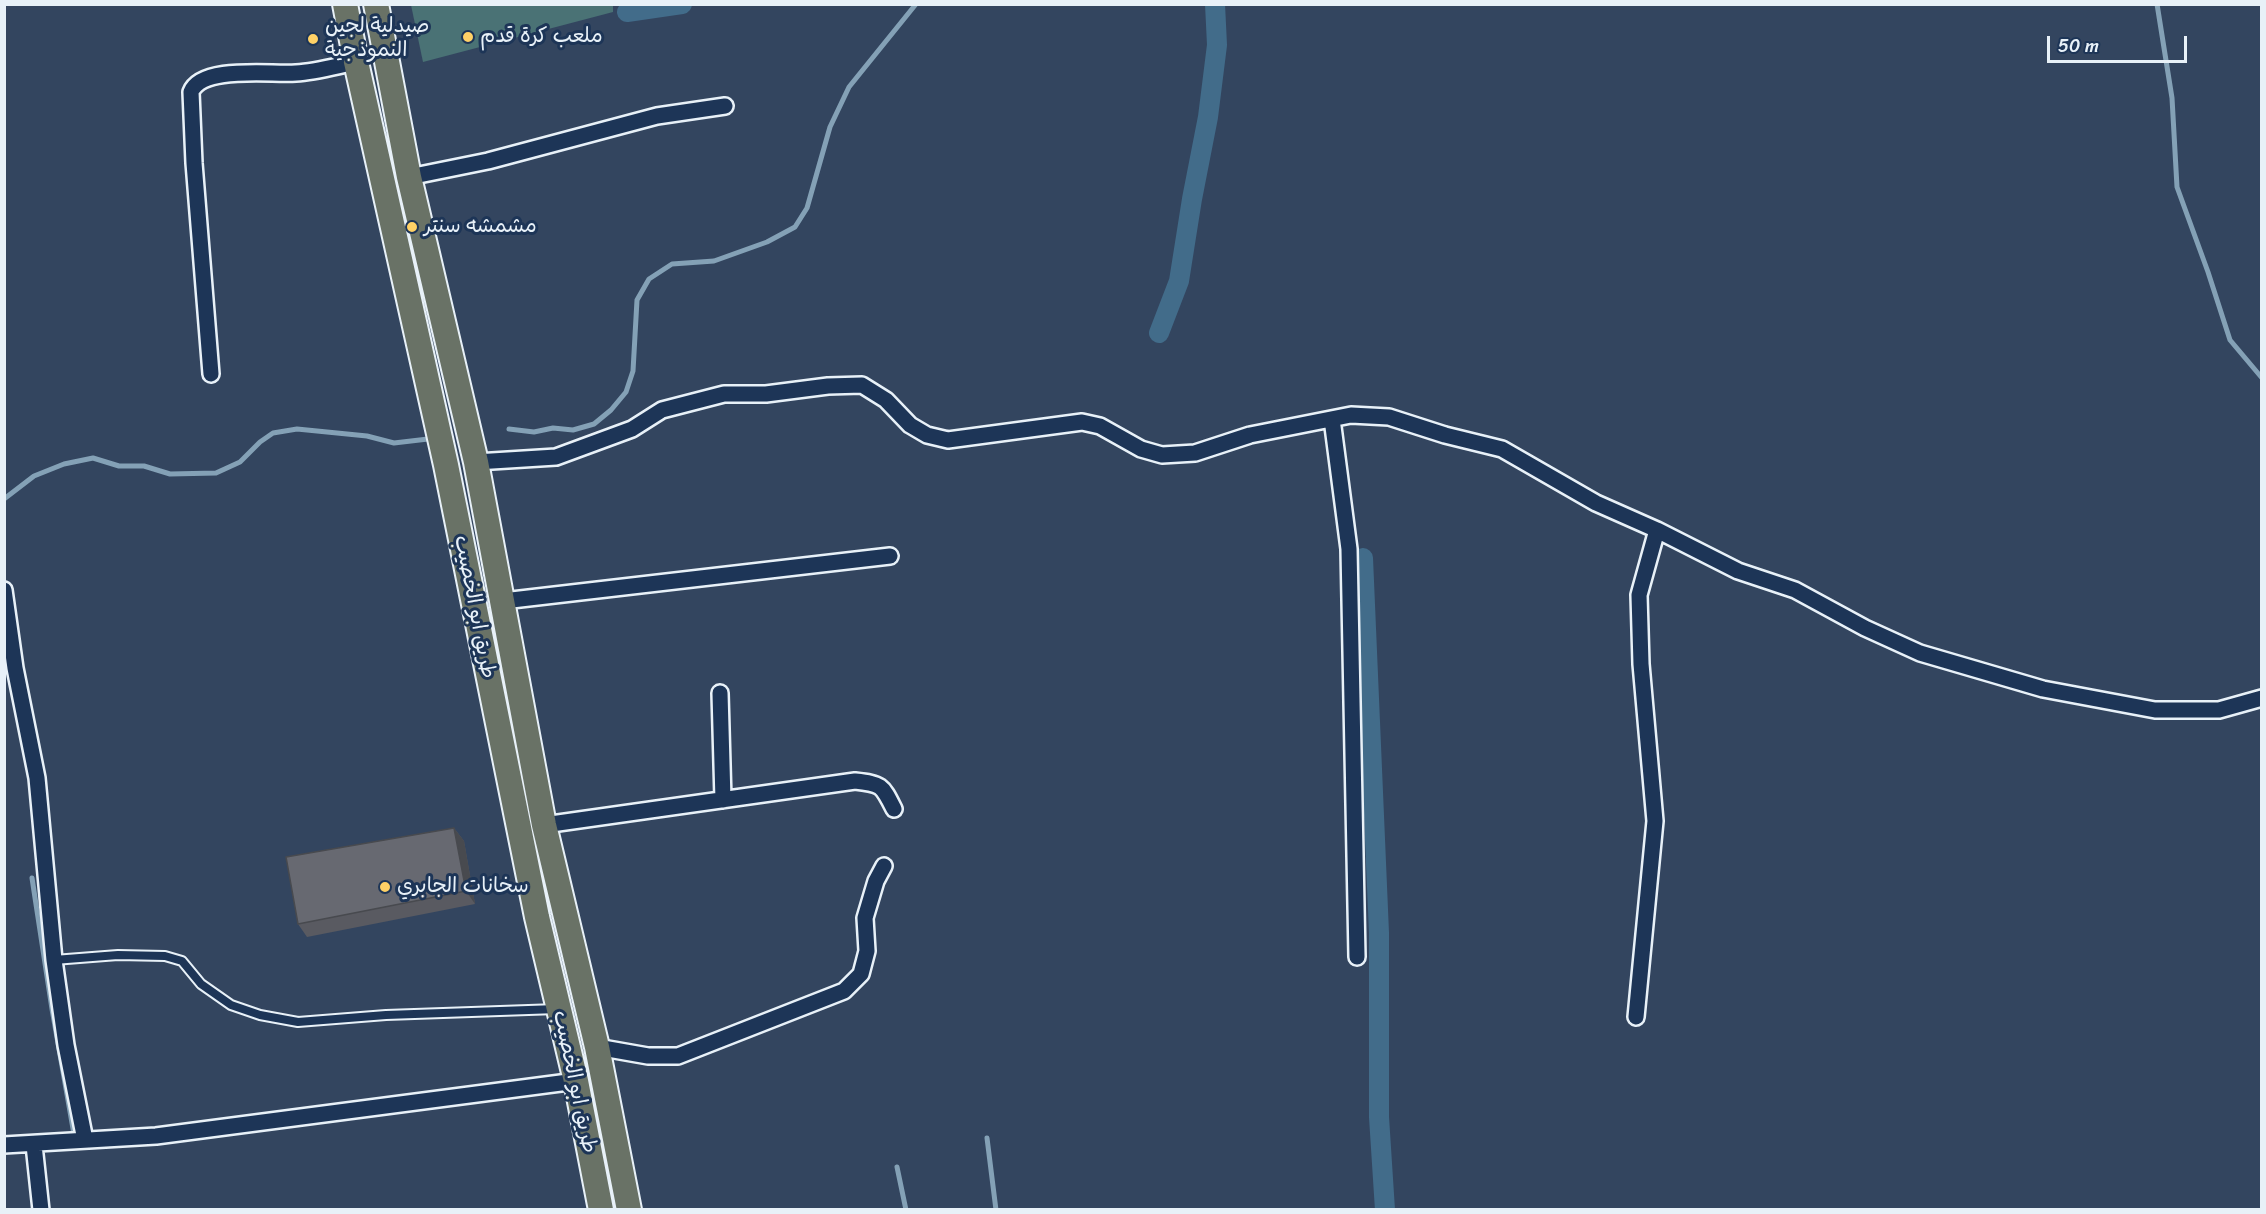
<!DOCTYPE html>
<html>
<head>
<meta charset="utf-8">
<style>
	body { margin:0 }
	#map { position:relative; width:2266px; height:1214px; overflow:hidden; background:#33455f; font-family:Sriracha,sans-serif }
	canvas { display:block }
	.frame { position:absolute; inset:0; border:6px solid #e8f1f8; pointer-events:none }
	.scale { position:absolute; left:2047px; top:36px; width:140px; height:27px; box-sizing:border-box; border:3px solid #e8f1f8; border-top:0; padding-left:8px; font-size:18px; line-height:21px; white-space:nowrap; color:#e8f1f8; -webkit-text-stroke:4px #1d3557; paint-order:stroke }
</style>
</head>
<body>
<div id="map">
<canvas width="2266" height="1214"></canvas>
<div class="frame"></div>
<div class="scale">50 m</div>
</div>
<script>
const c = document.querySelector('canvas').getContext('2d');
c.lineJoin = 'round';
function fillPath(path, color) {
  c.fillStyle = color;
  c.fill(path, 'evenodd');
}
function strokePath(path, color, width, dash) {
  c.strokeStyle = color;
  c.lineWidth = width;
  c.lineCap = dash ? 'butt' : 'round';
  c.setLineDash(dash || []);
  c.stroke(path);
}
function label(font, color, halo, rows, align = 'center') {
  c.font = font + ' Sriracha,"Playpen Sans Arabic",sans-serif';
  c.lineWidth = 6;
  c.setLineDash([]);
  c.textBaseline = 'middle';
  c.strokeStyle = halo;
  c.fillStyle = color;
  for (const [text, x, y, turn = 0] of rows) {
    c.save();
    c.translate(x, y);
    c.rotate((+turn || 0) * Math.PI / 180);
    c.textAlign = isNaN(turn) ? turn : align;
    if (halo) c.strokeText(text, 0, 0);
    c.fillText(text, 0, 0);
    c.restore();
  }
}
fillPath(new Path2D(`
	M613,4V12L423,62L411,5Z`), '#4a7275');
strokePath(new Path2D(`
	M2157,4L2172,98L2177,187L2208,272L2230,340L2262,378
	M509,429L534,432L553,428L573,430L594,424L611,410L626,392L633,371L637,300L649,279L672,264L714,261L767,242L795,227L807,208L830,127L849,87L916,4
	M4,499L34,476L64,464L93,458L119,466H144L170,474L216,473L240,462L260,442L273,433L297,429L367,436L394,443L428,439
	M32,878L52,1009L75,1140
	M987,1138L996,1210
	M897,1167L906,1210`), '#84a1b6', 5);
strokePath(new Path2D(`
	M627,12L682,4
	M1159,333L1179,281L1192,199L1208,117L1217,45L1215,4
	M1363,558L1379,933V1117L1385,1210`), '#426c8a', 20);
const service = new Path2D(`
	M54,960L118,955L165,956L182,961L201,984L231,1005L260,1015L298,1022L386,1015L557,1009`);
const minor = new Path2D(`
	M409,177L488,161L657,116L725,106
	M211,374L194,163L191,92C202,65 271,75 296,73C316,72 336,66 356,62
	M1332,419L1349,549L1357,957
	M476,462L556,457L632,429L662,410L724,394H766L828,386L862,385L886,400L910,425L927,435L948,440L1082,422L1100,426L1141,449L1162,455L1195,453L1250,435L1351,415L1389,417L1445,435L1502,449L1596,503L1657,530L1738,571L1795,590L1865,628L1920,653L2043,689L2155,710H2219L2262,698
	M4,590L15,668L37,778L54,960L66,1045L85,1140
	M503,601L890,556
	M720,693L723,800
	M544,825L855,781C882,784 882,785 894,809
	M1636,1017L1655,821L1641,664L1639,595L1657,530
	M597,1047L648,1056H678L844,991L861,974L867,951L865,918L876,881L884,866
	M4,1145L156,1136L576,1081
	M34,1145L41,1210`);
const primary = new Path2D(`
	M345,4L356,62L446,465L537,917L576,1081L601,1210
	M376,4L409,177L476,462L544,825L597,1047L629,1210`);
strokePath(service, '#e8f1f8', 12);
strokePath(minor, '#e8f1f8', 20);
strokePath(primary, '#e8f1f8', 28);
strokePath(service, '#1d3557', 8);
strokePath(minor, '#1d3557', 15);
strokePath(primary, '#697266', 24);
fillPath(new Path2D(`
	M454,828L464,841L475,904L307,937L298,924Z`), '#595a61');
fillPath(new Path2D(`
	M454,828L464,841L475,904L466,891Z`), '#484a4f');
const building = new Path2D(`
	M454,828L466,891L298,924L286,857Z`);
fillPath(building, '#676971');
strokePath(building, '#484a4f', 1.5);
for (const [x, y, r, color] of [
	[468,37,6,"#ffd166"],
	[313,39,6,"#ffd166"],
	[412,227,6,"#ffd166"],
	[385,887,6,"#ffd166"]
]) {
  const dot = new Path2D();
  dot.arc(x, y, r, 0, 2 * Math.PI);
  c.fillStyle = color;
  c.fill(dot);
  strokePath(dot, '#1d3557', 2);
}
label('21px', '#e8f1f8', '#1d3557', [
	["صيدلية لجين",325,27],
	["النموذجية",325,51],
	["ملعب كرة قدم",480,37],
	["مشمشه سنتر",424,227],
	["سخانات الجابري",397,887]
], 'left');
label('21px', '#e8f1f8', '#1d3557', [
	["طريق ابو الخصيب",474,607,79],
	["طريق ابو الخصيب",574,1082,78]
]);
</script>
</body>
</html>
